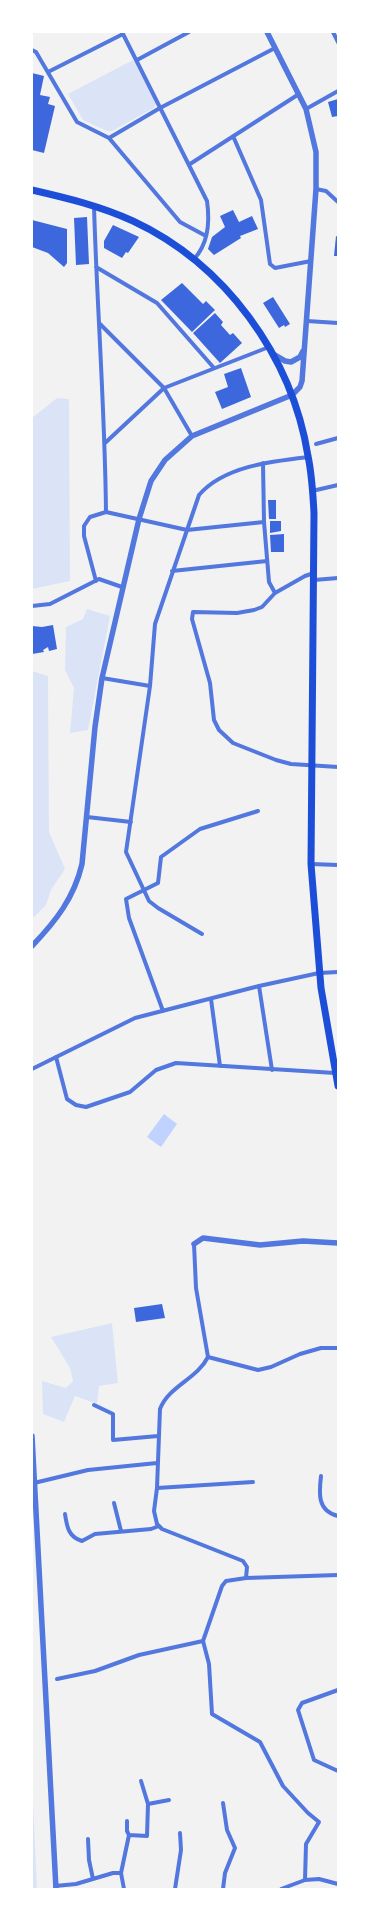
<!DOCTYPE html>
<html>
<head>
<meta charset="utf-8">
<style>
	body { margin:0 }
	#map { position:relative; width:370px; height:1921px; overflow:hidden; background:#f2f2f2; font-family:"Titillium Web",sans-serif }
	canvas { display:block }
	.frame { position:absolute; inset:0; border:33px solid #fff; pointer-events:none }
</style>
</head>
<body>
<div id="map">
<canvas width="370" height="1921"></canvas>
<div class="frame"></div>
</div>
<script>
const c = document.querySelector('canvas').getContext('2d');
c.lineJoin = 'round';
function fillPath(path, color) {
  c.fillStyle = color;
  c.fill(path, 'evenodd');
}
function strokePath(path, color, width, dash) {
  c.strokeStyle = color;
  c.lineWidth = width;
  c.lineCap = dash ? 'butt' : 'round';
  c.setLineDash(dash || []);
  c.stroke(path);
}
fillPath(new Path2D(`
	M133,60L156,103L154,108L112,131H107L83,120L68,94Z
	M57,398L69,399L70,581L32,589V418Z
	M87,609L110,616L88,730L70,733L74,688L65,670L66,627L83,619Z
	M32,671L48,676L49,832L65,869L51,890L46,905L32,919Z
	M112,1323L118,1383L99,1386L97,1404L75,1396L64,1422L43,1414L42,1381L66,1388L73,1381L70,1368L51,1337Z
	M32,1781L37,1889H32Z`), '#dbe4f7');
fillPath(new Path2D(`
	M164,1114L177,1124L161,1147L147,1137Z`), '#bfd3fe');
fillPath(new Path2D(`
	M32,73L44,76L40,95L50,97L48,104L55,106L44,153L32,150Z
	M338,99V116L332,117L328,102Z
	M233,210L239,222L252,216L258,229L240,236L241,238L214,255L208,249L212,237L225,227L220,216Z
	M87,217L89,264L76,265L74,218Z
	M32,220L67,229V263L64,267L48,253L32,247Z
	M113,225L139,237L128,253L126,252L122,258L104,248V241Z
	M336,236L338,237V256H334Z
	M182,283L203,304L206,301L215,310L192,332L161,300Z
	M273,297L290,324L285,327L284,325L279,328L263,303Z
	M215,313L223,322L221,325L230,335L233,333L242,343L220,363L193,333Z
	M241,368L251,397L222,409L215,392L228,387L224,374Z
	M268,500H276V519H269Z
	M270,521H281V531L270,533Z
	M284,534V552H271L270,535Z
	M53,625L57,649L49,651L48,647L43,650L44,652L32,654V626L42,627Z
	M162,1304L165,1318L136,1322L134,1308Z`), '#3d67dc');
strokePath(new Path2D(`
	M122,32L207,201C210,222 209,243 194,259
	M333,32L338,42
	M32,50L36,52L77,122L109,138L180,222L206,236
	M137,60L189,32
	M48,72L123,34
	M306,109L338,91
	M233,136L261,200L270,264L275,268L311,261
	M109,138L160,108L275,48
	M190,164L299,94
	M316,189L326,191L338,202
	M94,206C97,308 105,410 106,512L187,530L264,522
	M96,267L157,303L214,368
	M307,321L338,323
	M99,323L164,388L192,436
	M105,443L164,388L269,347
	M316,444L338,438
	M263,463L264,522L269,582L275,593
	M312,491L338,485
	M172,571L267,561
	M314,573L305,576L275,593L262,607L254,610L237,613L193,612L192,619L210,683L214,720L219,730L233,743L276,760L291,764L338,767
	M314,580L338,578
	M96,581L84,536V526L90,517L106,512
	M32,606L50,604L99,579L122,587
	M102,678L150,686
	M87,817L131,822
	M311,864L338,865
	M202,934L158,908L149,901L126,852L150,686L155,624L199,495C224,466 273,461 309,457
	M259,986L272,1070
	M211,999L220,1066
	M163,1011L129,918L126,899L158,883L161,857L200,829L258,811
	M56,1057L67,1099L76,1105L86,1107L130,1092L156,1070L176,1063L335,1073
	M32,1069L135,1018L259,986L319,973L338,972
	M194,1244L196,1288L208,1357C197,1379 169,1386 160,1409L157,1488L154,1511L157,1524L162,1529L243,1561L247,1567L246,1578
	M208,1357L258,1370L271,1367L300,1354L321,1348H338
	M94,1405L113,1414V1440L158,1436
	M321,1476C319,1493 317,1511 338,1516
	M34,1483L88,1470L157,1463
	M157,1488L253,1482
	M114,1503L121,1531
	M65,1514C67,1528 69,1537 82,1541L95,1534L151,1529L159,1526
	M203,1641L209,1664L212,1714L260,1742L283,1786L308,1813L319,1822L306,1844L305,1880
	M57,1679L95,1671L139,1655L203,1641L222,1586L226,1581L246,1578L338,1575
	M338,1690L302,1703L298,1710L314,1760L338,1771
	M148,1804L169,1800
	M129,1835L147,1836L148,1804L141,1781
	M88,1839L89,1860L93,1879
	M55,1886L76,1884L113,1873H121
	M124,1889L121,1873L129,1835L127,1831V1821
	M175,1889L181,1850L180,1833
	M223,1889L225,1873L235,1848L227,1830L223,1803
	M281,1889L305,1880L319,1879L338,1884`), '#5277de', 4);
strokePath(new Path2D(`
	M273,354L285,361L291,362L300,357L303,351
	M32,946C56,921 74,898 82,864L95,727L102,678L139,519L151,481L165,460L192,436L292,395L300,387L302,381L316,189V152L306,109L267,32
	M194,1244L203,1238L260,1245L303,1241L338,1243
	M32,1436L56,1889`), '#5277de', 5.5);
strokePath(new Path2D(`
	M32,190C67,198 100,206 133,221C225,264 292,356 308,456C312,475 313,494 314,513L311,864L321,988L338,1086`), '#1d4ed8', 7);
</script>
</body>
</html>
